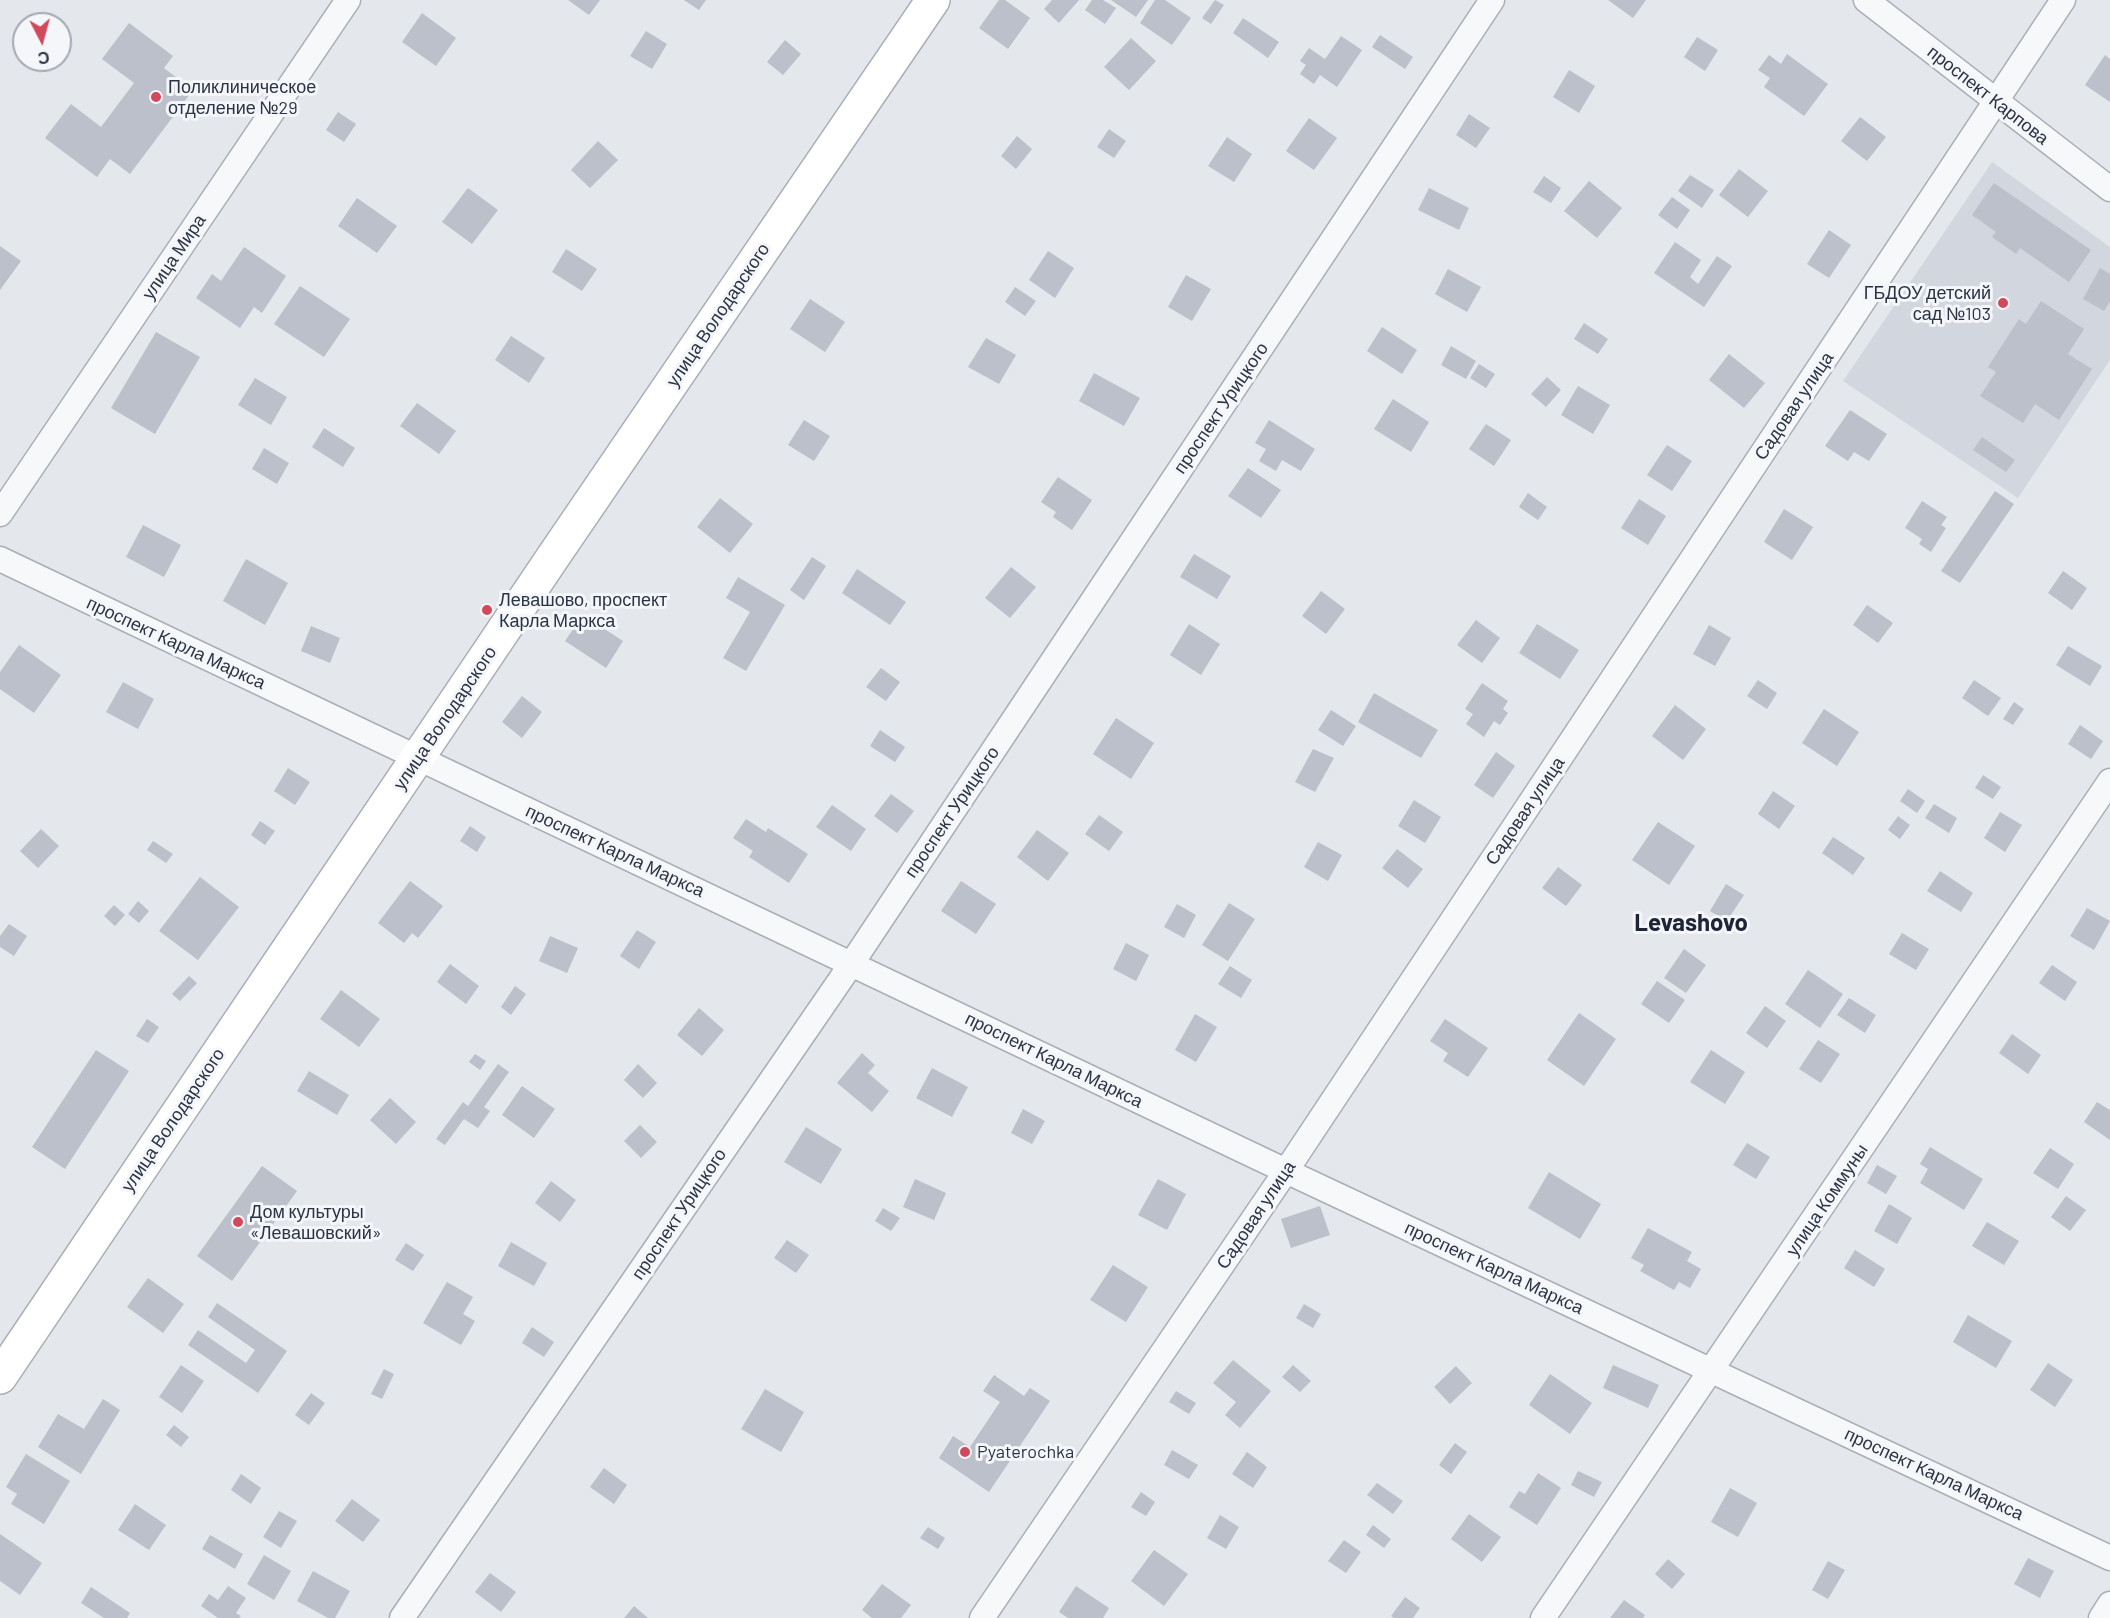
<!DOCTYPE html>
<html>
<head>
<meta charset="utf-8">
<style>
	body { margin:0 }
	#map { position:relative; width:2110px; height:1618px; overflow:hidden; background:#e4e7ec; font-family:Barlow,sans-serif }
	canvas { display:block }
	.north { position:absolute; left:12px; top:12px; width:60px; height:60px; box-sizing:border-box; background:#f4f6f9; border:2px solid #a4a8b1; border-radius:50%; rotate:174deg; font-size:16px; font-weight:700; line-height:24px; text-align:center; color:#2b3445 }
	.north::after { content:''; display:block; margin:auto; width:21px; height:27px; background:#d1495b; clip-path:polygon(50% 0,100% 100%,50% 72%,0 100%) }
</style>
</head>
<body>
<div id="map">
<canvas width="2110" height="1618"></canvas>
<div class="north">С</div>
</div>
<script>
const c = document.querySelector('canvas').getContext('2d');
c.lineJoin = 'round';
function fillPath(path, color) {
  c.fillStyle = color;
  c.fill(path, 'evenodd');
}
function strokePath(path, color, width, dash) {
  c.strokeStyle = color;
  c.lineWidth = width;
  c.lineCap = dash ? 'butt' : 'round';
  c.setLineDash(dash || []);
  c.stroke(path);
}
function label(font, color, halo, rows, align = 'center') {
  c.font = font + ' Barlow,sans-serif';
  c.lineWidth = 6;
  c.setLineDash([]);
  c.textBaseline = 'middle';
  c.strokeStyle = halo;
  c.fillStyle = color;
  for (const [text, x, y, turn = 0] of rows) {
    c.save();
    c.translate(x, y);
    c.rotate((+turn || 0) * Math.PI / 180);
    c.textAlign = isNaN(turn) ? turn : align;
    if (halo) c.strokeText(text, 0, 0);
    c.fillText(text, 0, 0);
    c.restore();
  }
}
fillPath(new Path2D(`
	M1992,162L2110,247V360L2018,498L1843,381Z`), '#d2d6de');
fillPath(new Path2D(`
	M568,0H600L589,15Z
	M684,0H706L699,10Z
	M999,0H1005L1030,18L1008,49L979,28Z
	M1052,0H1079L1059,23L1044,9Z
	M1092,0H1103L1116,8L1105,24L1085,10Z
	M1111,0H1148L1136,17Z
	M1155,0H1165L1191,18L1172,45L1140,23Z
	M1215,0L1224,5L1211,24L1202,18Z
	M1608,0H1646L1633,18Z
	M422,13L456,38L436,66L402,42Z
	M1243,18L1279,42L1268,58L1233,33Z
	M129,23L173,56L164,68L193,90L130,174L110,159L97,177L45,138L71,104L101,127L134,83L102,59Z
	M646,31L667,44L652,69L630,56Z
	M1380,35L1413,57L1405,69L1372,47Z
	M1341,36L1362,50L1337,87L1320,75L1314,84L1300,74L1306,65L1300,61L1309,48L1325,59Z
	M1697,37L1718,50L1705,71L1684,57Z
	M1131,38L1156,61L1129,90L1104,67Z
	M785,40L801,54L783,75L767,62Z
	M1787,54L1828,84L1804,116L1764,87L1770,78L1758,70L1769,55L1781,64Z
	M2105,55L2110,59V102L2085,85Z
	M1569,70L1595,86L1579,113L1553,97Z
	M338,112L356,124L344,142L326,130Z
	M1469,114L1490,128L1476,148L1456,135Z
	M1860,117L1886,137L1867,161L1841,141Z
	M1309,118L1337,138L1314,170L1286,151Z
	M1109,129L1126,141L1114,158L1097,147Z
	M1017,136L1032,149L1016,169L1001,156Z
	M1227,137L1252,154L1234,182L1208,166Z
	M598,141L618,160L590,188L571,170Z
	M1739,169L1768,191L1748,217L1719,195Z
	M1690,175L1714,190L1702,208L1678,191Z
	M1544,176L1561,188L1551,203L1533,192Z
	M1589,181L1622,208L1597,238L1564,211Z
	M1994,183L2091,250L2069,282L2020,248L2016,254L1992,237L1996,232L1972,215Z
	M468,188L498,210L472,244L442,222Z
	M1429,188L1469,208L1459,230L1418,210Z
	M1672,197L1690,210L1677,229L1658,215Z
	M357,198L397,226L377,253L338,226Z
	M1829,230L1851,245L1829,278L1807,264Z
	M1675,242L1701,260L1690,277L1698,284L1717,256L1732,266L1704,307L1654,273Z
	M0,246L21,261L0,290Z
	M244,247L286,276L262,313L254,307L240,328L196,298L212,274L221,281Z
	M566,249L597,269L582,291L552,272Z
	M1048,251L1074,268L1055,298L1029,280Z
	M2100,268L2110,274V301L2104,311L2083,299Z
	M1448,269L1481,287L1467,312L1435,294Z
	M1186,275L1211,289L1192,321L1168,307Z
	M300,286L350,319L324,357L274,324Z
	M1015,287L1036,301L1025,316L1005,302Z
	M810,299L845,322L825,352L790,329Z
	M2041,301L2084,329L2068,354L2092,369L2059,420L2035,404L2023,423L1980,396L1996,372L1988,367L2019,319L2026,324Z
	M1584,323L1608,339L1598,354L1574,339Z
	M1382,327L1417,350L1402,374L1367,351Z
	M156,332L200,357L155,434L111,408Z
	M511,336L545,358L529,383L495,360Z
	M986,338L1016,355L999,384L968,367Z
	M1451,346L1476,361L1466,379L1441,365Z
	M1729,354L1765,383L1744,408L1709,380Z
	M1479,364L1495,374L1486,388L1470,378Z
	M1094,373L1140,398L1124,426L1079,401Z
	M1547,377L1561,390L1546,407L1531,394Z
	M255,378L287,397L271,425L238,405Z
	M1578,386L1610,405L1593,434L1561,415Z
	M1393,399L1429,422L1411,452L1374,429Z
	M417,403L456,431L439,454L400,426Z
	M1850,410L1887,434L1869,461L1854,452L1848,461L1825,446Z
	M804,420L830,436L814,461L788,445Z
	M1269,420L1315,449L1301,471L1282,460L1276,471L1259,461L1266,449L1255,443Z
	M1486,424L1511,440L1494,466L1469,449Z
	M324,428L355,448L343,467L312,447Z
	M1982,437L2015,460L2006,472L1973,450Z
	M1667,445L1692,461L1672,491L1647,475Z
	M264,448L289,463L277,484L252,469Z
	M1248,468L1281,490L1261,518L1228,496Z
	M1058,477L1092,500L1072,530L1053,517L1056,512L1041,502Z
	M1995,491L2014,504L1960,583L1941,571Z
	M1528,493L1547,507L1538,520L1519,507Z
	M720,498L753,524L730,553L697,527Z
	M1639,499L1666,516L1648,545L1621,528Z
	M1922,501L1947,517L1941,525L1946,528L1931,552L1919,544L1922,539L1905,528Z
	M1784,509L1813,527L1792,560L1764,542Z
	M143,525L181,545L164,577L126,557Z
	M1194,554L1231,576L1217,599L1180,577Z
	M812,557L826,566L804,600L790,590Z
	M246,559L288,583L265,625L223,601Z
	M1011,567L1036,587L1010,618L985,598Z
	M857,569L906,602L890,625L842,593Z
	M2063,571L2087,588L2072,610L2048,593Z
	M738,577L785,605L746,671L723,658L750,612L726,598Z
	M1321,591L1345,609L1326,634L1302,616Z
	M1867,605L1893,623L1878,643L1853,625Z
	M583,615L623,641L606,668L565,641Z
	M1476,620L1500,638L1482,663L1457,645Z
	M1189,624L1220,644L1201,675L1170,655Z
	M1537,624L1579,650L1560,679L1519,653Z
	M1709,625L1731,638L1715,666L1693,654Z
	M311,626L340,638L330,663L301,651Z
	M19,645L61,675L34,713L0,689V672Z
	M2068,646L2102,666L2090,686L2056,665Z
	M881,668L900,682L886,701L866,687Z
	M1758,680L1777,693L1767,709L1747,696Z
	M1974,680L2001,698L1988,716L1962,698Z
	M123,682L154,699L138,729L106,712Z
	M1482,683L1508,701L1503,709L1508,713L1500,725L1494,721L1484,737L1466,724L1473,714L1465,709Z
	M1374,693L1438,730L1421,758L1358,722Z
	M522,696L542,712L522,738L502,722Z
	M2014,702L2024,709L2013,725L2003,719Z
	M1675,705L1706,729L1683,760L1652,736Z
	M1824,709L1859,732L1837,766L1802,743Z
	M1331,710L1356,726L1343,746L1318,730Z
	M1116,718L1154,743L1131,779L1093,754Z
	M2080,725L2103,741L2091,759L2068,744Z
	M880,730L905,747L895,762L870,746Z
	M1313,749L1334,758L1315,792L1295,782Z
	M1496,752L1515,766L1493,798L1474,785Z
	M288,768L310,782L295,805L274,791Z
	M1983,775L2001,787L1993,799L1975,788Z
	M1908,789L1925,801L1917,813L1900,801Z
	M1773,791L1795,806L1779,829L1758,814Z
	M891,794L914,811L897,833L874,816Z
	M1414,800L1441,817L1425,843L1398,826Z
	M1934,804L1957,818L1949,833L1925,818Z
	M832,805L866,829L851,851L816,827Z
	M2000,812L2022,825L2005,852L1984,838Z
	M1099,815L1123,832L1109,851L1085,834Z
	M1898,816L1910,825L1900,839L1888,830Z
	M746,819L766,832L768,828L808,854L789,883L749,857L753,851L733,838Z
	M260,821L275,831L265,845L251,835Z
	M1658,822L1695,846L1669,885L1632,860Z
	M470,826L486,837L477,852L460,841Z
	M41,829L59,846L38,868L20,851Z
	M1037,830L1069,853L1048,881L1017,857Z
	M1833,837L1865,858L1853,875L1822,853Z
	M153,841L173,854L166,863L147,850Z
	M1318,842L1342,855L1328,881L1304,867Z
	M1397,849L1423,869L1408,888L1382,868Z
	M1558,867L1582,885L1566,906L1542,888Z
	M1940,871L1973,893L1961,912L1927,891Z
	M200,877L239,907L198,960L159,931Z
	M410,881L443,906L418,938L412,933L404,943L378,923Z
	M961,881L996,904L976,934L941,911Z
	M1726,884L1744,895L1727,921L1710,911Z
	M138,901L149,911L139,923L128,914Z
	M1229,903L1255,919L1228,961L1202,945Z
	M1177,904L1196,915L1184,938L1164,927Z
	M114,905L125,915L115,926L104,916Z
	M2087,908L2110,921L2094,950L2070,936Z
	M9,924L27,936L14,956L0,947V936Z
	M637,930L656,942L639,969L620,956Z
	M1902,933L1929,949L1916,970L1889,954Z
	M550,936L578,948L567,973L539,961Z
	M1126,943L1149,955L1136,981L1113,969Z
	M1684,949L1706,965L1686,993L1664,978Z
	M450,964L479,986L466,1004L437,982Z
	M2052,965L2077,982L2065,1001L2039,983Z
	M1230,966L1252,980L1241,998L1218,984Z
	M1808,970L1843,994L1820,1028L1785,1004Z
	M189,976L197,983L180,1001L172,994Z
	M1657,981L1685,1000L1669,1023L1641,1004Z
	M515,986L526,994L511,1015L501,1007Z
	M341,990L380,1019L359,1047L320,1019Z
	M1849,998L1876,1015L1865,1033L1837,1015Z
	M1765,1006L1786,1021L1767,1048L1746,1033Z
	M699,1008L724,1030L702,1056L677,1035Z
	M1579,1013L1616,1039L1584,1086L1547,1060Z
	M1195,1014L1217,1027L1196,1062L1175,1050Z
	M147,1019L159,1027L148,1043L136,1036Z
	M1445,1019L1488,1048L1468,1077L1443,1061L1448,1053L1430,1041Z
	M2012,1034L2041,1055L2028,1074L1999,1053Z
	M1818,1040L1840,1054L1821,1083L1799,1069Z
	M96,1050L129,1071L65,1169L32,1147Z
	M1711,1050L1745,1072L1725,1104L1690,1082Z
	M862,1053L875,1065L868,1073L889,1091L872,1112L837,1083Z
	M475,1054L486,1061L480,1070L469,1062Z
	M498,1064L509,1072L484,1107L490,1111L478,1128L464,1119L445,1145L436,1139L463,1102L468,1106Z
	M638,1064L657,1083L643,1098L624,1080Z
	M932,1068L968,1087L952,1117L916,1098Z
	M309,1071L349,1095L337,1115L297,1091Z
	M522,1086L555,1109L534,1138L502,1115Z
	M390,1098L416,1122L396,1144L370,1120Z
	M2097,1102L2110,1110V1140L2084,1122Z
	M1023,1109L1045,1121L1032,1144L1011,1133Z
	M640,1125L657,1142L641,1158L624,1141Z
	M806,1127L842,1149L821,1184L784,1162Z
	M1747,1143L1770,1157L1756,1179L1733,1165Z
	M1930,1147L1983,1179L1964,1210L1920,1183L1928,1169L1920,1164Z
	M2050,1148L2074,1164L2058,1189L2033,1173Z
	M1877,1165L1897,1176L1886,1194L1867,1183Z
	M262,1166L297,1191L232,1281L197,1256Z
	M1549,1172L1601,1204L1580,1239L1528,1208Z
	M915,1179L946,1193L934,1220L903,1207Z
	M1158,1179L1186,1194L1167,1230L1138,1215Z
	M551,1181L576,1200L560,1222L535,1203Z
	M2066,1196L2086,1210L2070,1231L2051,1217Z
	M1889,1204L1912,1218L1897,1244L1874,1231Z
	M1320,1206L1330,1235L1291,1248L1281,1219Z
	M883,1208L900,1218L891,1231L875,1221Z
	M1987,1222L2019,1241L2004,1265L1972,1246Z
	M1648,1228L1692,1252L1687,1261L1701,1269L1690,1288L1679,1282L1674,1290L1640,1271L1644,1265L1631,1258Z
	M787,1240L809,1255L796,1273L774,1258Z
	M511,1242L547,1263L534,1286L498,1266Z
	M406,1243L424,1255L413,1271L395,1260Z
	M1855,1250L1885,1269L1874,1287L1844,1268Z
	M1113,1265L1148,1287L1126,1322L1090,1300Z
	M148,1278L184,1304L163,1333L127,1307Z
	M447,1282L473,1297L463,1314L475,1321L461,1345L423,1323Z
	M217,1303L287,1351L258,1393L188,1345L198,1330L246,1363L255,1350L208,1317Z
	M1304,1304L1321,1314L1313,1328L1296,1318Z
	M1968,1315L2012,1341L1996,1368L1953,1342Z
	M532,1327L554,1342L544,1357L522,1343Z
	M1233,1360L1271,1391L1240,1428L1225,1415L1236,1402L1213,1383Z
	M2048,1363L2073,1380L2055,1407L2030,1390Z
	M181,1365L204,1381L182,1413L159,1397Z
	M1293,1365L1311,1381L1300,1392L1282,1377Z
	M1613,1365L1659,1385L1648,1408L1603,1388Z
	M1456,1366L1472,1383L1450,1404L1434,1387Z
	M384,1369L394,1374L382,1399L371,1394Z
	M1550,1374L1592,1403L1570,1434L1529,1405Z
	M994,1375L1024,1396L1030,1388L1050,1401L989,1492L939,1458L953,1436L970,1447L1000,1402L983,1391Z
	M765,1389L804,1412L781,1452L741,1429Z
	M1176,1391L1196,1403L1189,1414L1169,1402Z
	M311,1393L325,1403L309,1425L295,1415Z
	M103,1399L120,1410L81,1474L38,1447L58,1414L84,1429Z
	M174,1425L189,1437L181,1447L166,1435Z
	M1455,1443L1467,1452L1451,1474L1439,1465Z
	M1172,1450L1198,1465L1189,1479L1164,1465Z
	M1247,1452L1267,1467L1253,1488L1232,1474Z
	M26,1454L70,1481L44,1524L11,1504L17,1494L6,1487Z
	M604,1468L627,1485L614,1504L590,1487Z
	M1578,1471L1602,1482L1594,1497L1571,1485Z
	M1538,1473L1561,1488L1537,1525L1509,1507L1519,1491L1525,1494Z
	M241,1474L261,1488L251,1504L231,1490Z
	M1377,1483L1403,1501L1393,1514L1367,1495Z
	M1730,1488L1757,1503L1738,1537L1711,1522Z
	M1141,1492L1155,1502L1146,1516L1131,1507Z
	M352,1499L380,1520L363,1542L335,1521Z
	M135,1504L166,1525L149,1550L118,1530Z
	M279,1511L297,1521L281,1548L263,1537Z
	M1469,1514L1501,1537L1482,1562L1451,1539Z
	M1220,1515L1239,1527L1226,1549L1207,1538Z
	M1373,1525L1391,1539L1384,1548L1366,1535Z
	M928,1527L945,1538L938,1549L920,1538Z
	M0,1534L42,1563L20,1595L0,1581Z
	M210,1535L243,1554L235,1569L202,1549Z
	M1344,1540L1361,1552L1346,1573L1328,1561Z
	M1154,1550L1188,1574L1164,1606L1131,1581Z
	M264,1555L291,1571L274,1600L247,1584Z
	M2028,1558L2054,1571L2040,1598L2014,1584Z
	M1668,1559L1685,1574L1672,1589L1655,1574Z
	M1828,1561L1845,1570L1828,1599L1812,1590Z
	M313,1571L350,1591L335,1618H328L297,1601Z
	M490,1573L516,1592L501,1612L475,1592Z
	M882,1584L911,1605L901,1618H872L862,1610Z
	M228,1586L246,1598L236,1613L241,1616L239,1618H218L201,1606L209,1594L218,1600Z
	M1076,1586L1109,1608L1103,1618H1068L1059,1612Z
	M91,1587L130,1613L127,1618H104L81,1603Z
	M1405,1597L1420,1608L1413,1618H1394L1391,1616Z
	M1624,1600L1645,1615L1643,1618H1610Z
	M634,1606L648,1618H624Z`), '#bbc0ca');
const street = new Path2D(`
	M1866,0L2110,189
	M0,514L348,0
	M0,559L1286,1171L2110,1558
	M402,1618L852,963L1492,0
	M982,1618L1286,1171L2063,0
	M1543,1618L2110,781
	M2101,1618L2110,1604`);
const secondary = new Path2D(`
	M0,1377L555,554L933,0`);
strokePath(street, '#a9aeb7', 27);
strokePath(secondary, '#a9aeb7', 36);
strokePath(street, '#f7f8fa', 24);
strokePath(secondary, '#fff', 33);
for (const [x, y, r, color] of [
	[156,97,6,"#d1495b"],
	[2003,303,6,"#d1495b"],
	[487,610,6,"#d1495b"],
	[238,1222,6,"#d1495b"],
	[965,1452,6,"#d1495b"]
]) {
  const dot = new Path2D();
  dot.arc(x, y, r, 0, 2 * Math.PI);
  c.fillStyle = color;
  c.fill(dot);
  strokePath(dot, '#f4f6f9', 2);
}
label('18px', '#2b3445', '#f4f6f9', [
	["Поликлиническое",168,87],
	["отделение №29",168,108],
	["ГБДОУ детский",1991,293,"right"],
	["сад №103",1991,314,"right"],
	["Левашово, проспект",499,600],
	["Карла Маркса",499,621],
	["Дом культуры",250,1212],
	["«Левашовский»",250,1233],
	["Pyaterochka",977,1452]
], 'left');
label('18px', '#2b3445', '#f4f6f9', [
	["проспект Карпова",1988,95,38],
	["улица Мира",174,257,-56],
	["улица Володарского",718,315,-56],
	["Садовая улица",1794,406,-56],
	["проспект Урицкого",1221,408,-56],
	["проспект Карла Маркса",176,643,25],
	["улица Володарского",445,718,-56],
	["Садовая улица",1525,811,-56],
	["проспект Урицкого",952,812,-56],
	["проспект Карла Маркса",615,851,25],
	["проспект Карла Маркса",1054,1060,26],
	["улица Володарского",173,1120,-56],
	["улица Коммуны",1827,1200,-56],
	["проспект Урицкого",679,1214,-56],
	["Садовая улица",1256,1215,-56],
	["проспект Карла Маркса",1494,1268,25],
	["проспект Карла Маркса",1934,1474,25]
]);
label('bold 24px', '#1d2536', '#f4f6f9', [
	["Levashovo",1691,923]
]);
</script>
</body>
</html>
